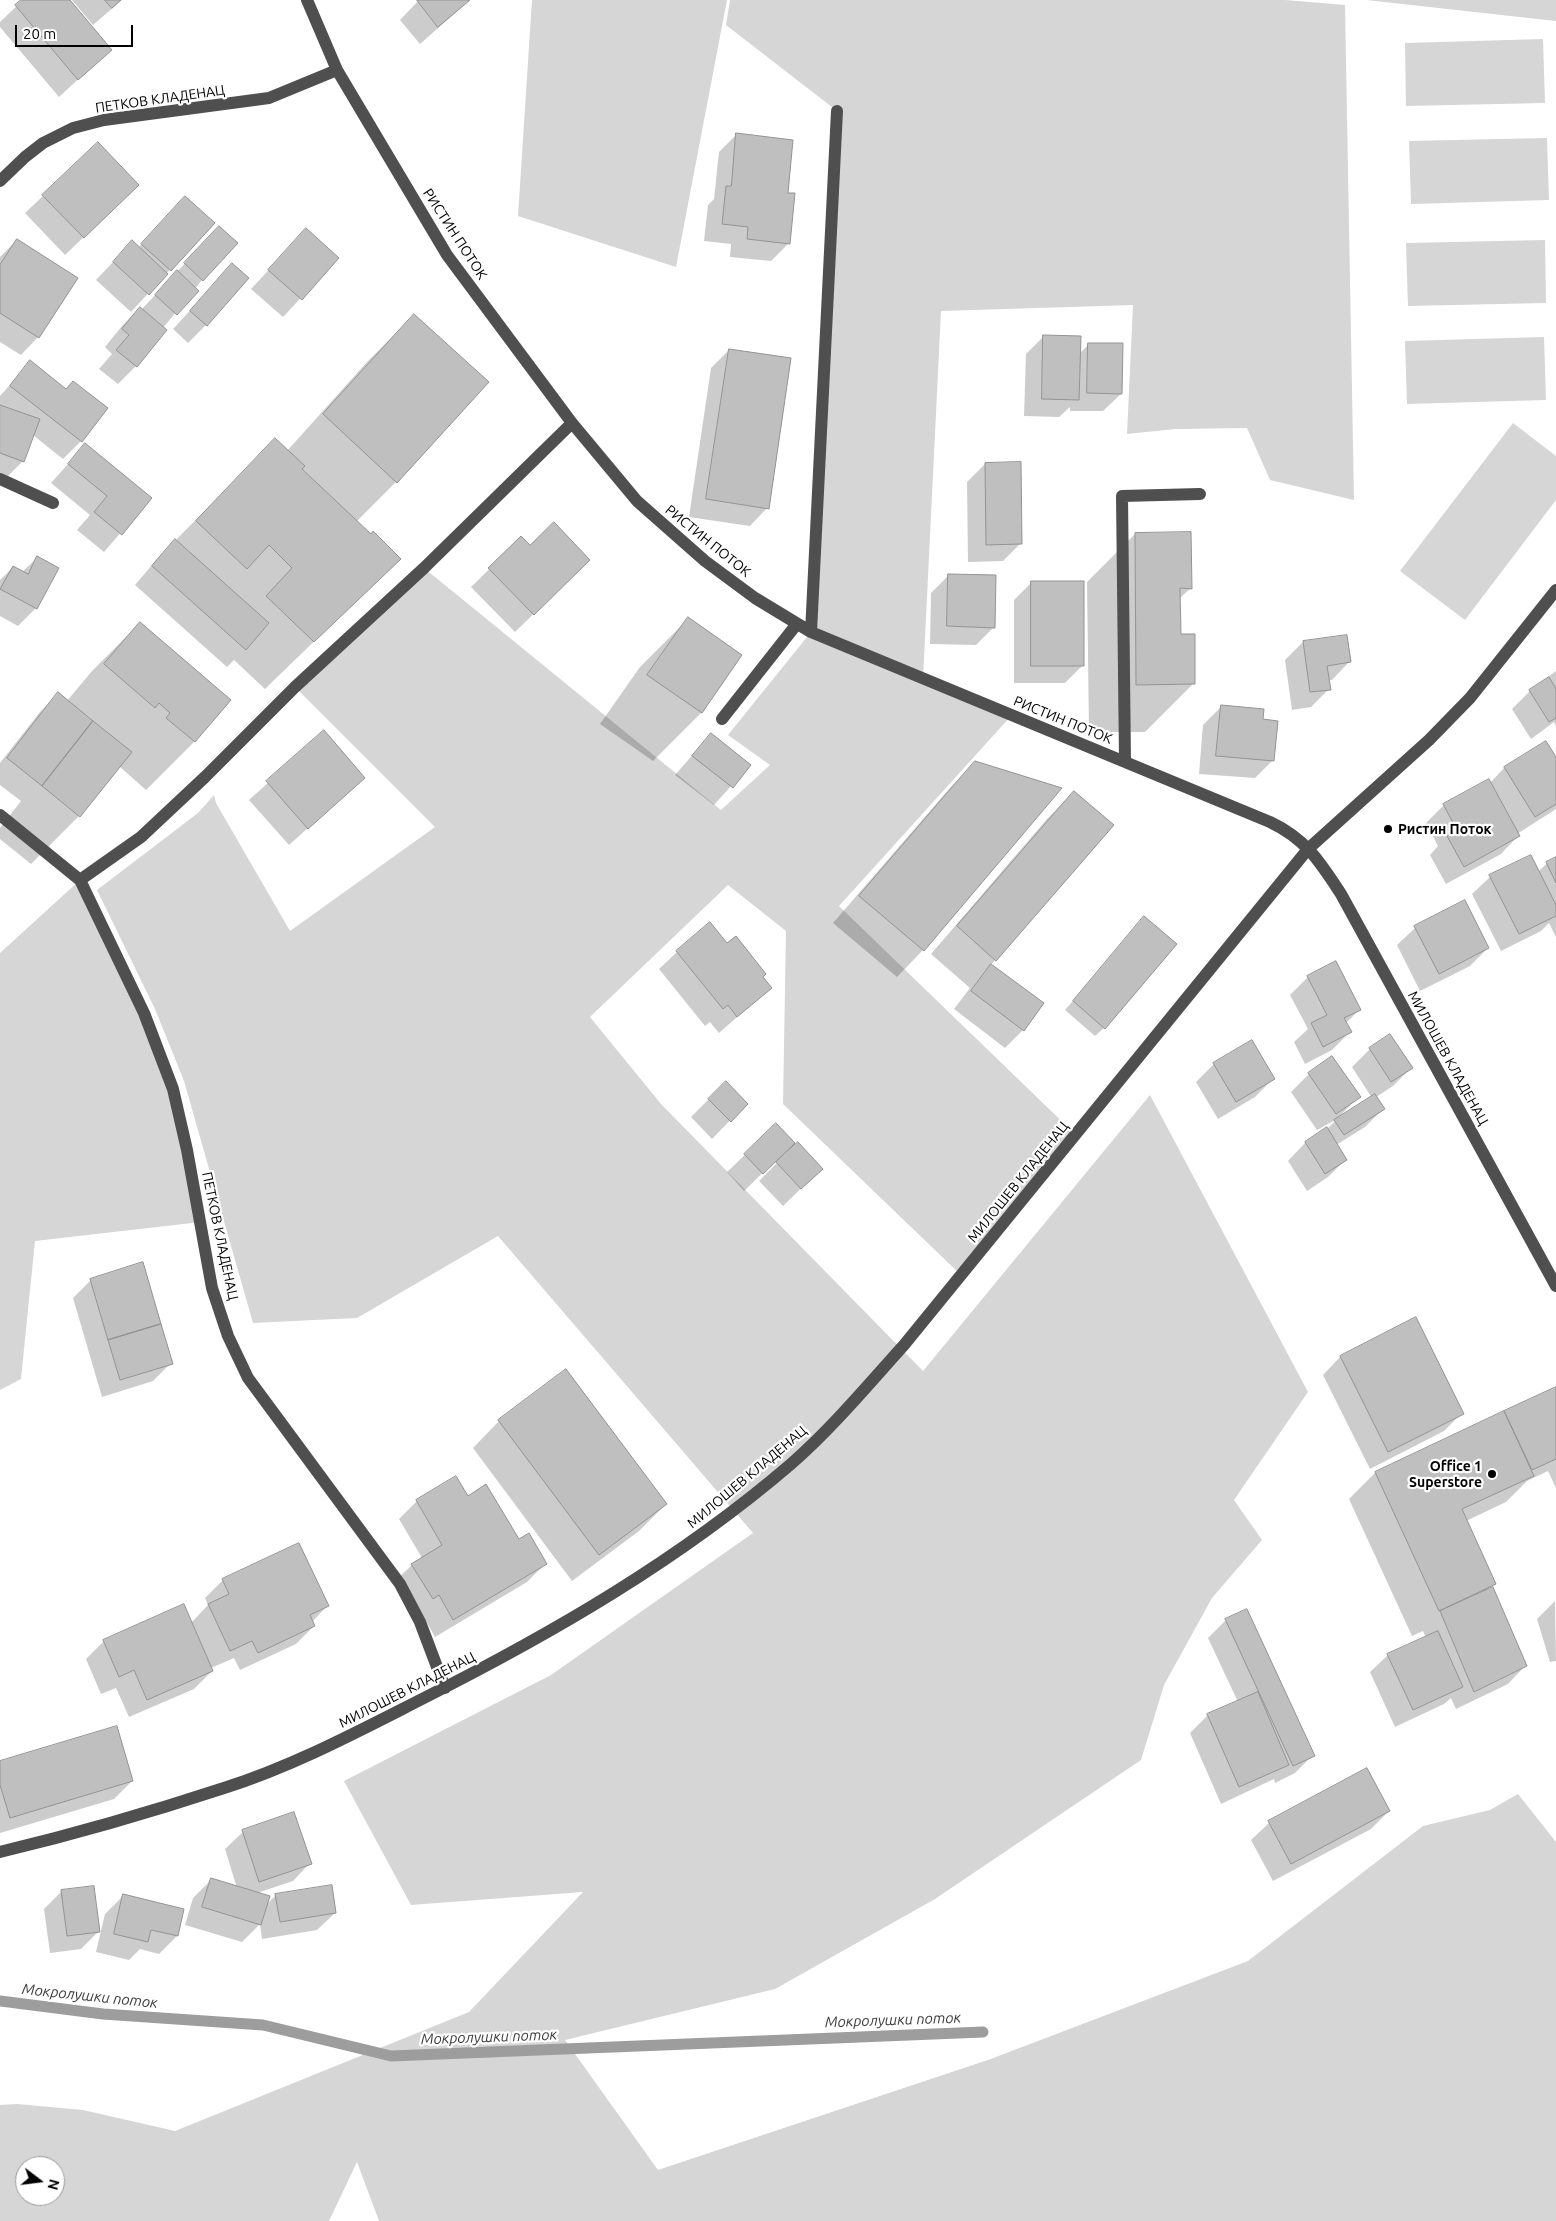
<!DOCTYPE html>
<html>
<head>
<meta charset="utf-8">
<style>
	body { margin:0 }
	#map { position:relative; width:1556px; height:2221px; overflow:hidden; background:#fff; font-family:Ubuntu,sans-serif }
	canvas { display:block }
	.north { position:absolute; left:15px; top:2156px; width:50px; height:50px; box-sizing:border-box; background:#fff; border:1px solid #999; border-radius:50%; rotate:105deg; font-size:14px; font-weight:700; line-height:20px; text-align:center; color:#000 }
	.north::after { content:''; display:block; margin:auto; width:18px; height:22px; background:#000; clip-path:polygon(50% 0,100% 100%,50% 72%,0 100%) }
	.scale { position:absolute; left:15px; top:25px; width:118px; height:22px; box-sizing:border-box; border:2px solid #000; border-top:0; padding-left:6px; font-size:15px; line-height:18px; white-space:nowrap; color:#000; -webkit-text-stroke:4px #fff; paint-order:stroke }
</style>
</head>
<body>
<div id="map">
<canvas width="1556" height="2221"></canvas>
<div class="north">N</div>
<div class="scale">20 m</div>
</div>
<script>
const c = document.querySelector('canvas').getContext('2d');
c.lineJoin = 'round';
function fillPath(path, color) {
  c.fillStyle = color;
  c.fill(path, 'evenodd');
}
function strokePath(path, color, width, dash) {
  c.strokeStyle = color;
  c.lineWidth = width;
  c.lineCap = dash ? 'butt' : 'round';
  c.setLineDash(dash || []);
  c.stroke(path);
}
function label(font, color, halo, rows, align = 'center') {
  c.font = font + ' Ubuntu,sans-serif';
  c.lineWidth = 4.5;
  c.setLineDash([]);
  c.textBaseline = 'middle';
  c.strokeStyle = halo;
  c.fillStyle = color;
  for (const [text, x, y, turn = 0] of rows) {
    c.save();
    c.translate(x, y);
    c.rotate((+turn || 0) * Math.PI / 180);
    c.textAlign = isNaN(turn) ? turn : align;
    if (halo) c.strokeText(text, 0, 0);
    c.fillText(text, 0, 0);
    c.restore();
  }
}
fillPath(new Path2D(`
	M532,0H727L676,267L518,216Z
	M730,0H1285L1345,5L1354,500L1270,480L1247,428L1175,429L1127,434L1133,305L941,311L923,679L1011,716L839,906L1076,1135L962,1276L783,1104L786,931L728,885L590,1017L661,1104L923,1371L1150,1095L1308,1392L1234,1500L1262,1540L1212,1598L1164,1685L1141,1760L935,1899L775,1989L565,2040L658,2170L988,2060L1248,1961L1423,1826L1490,1810L1518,1794L1556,1842V2221H379L357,2162L329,2221H0V2105L17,2104L83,2110L175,2131L469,2012L583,1892L411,1905L344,1781L551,1675L753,1533L498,1236L357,1318L253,1323L184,1081L155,1009L97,890L198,813L214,795L216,803L290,931L435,827L295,687L424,568L721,810L770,765L728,735L811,632L837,111L726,25ZM25,2166H55V2196H25Z
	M1366,0H1556V21Z
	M1543,39L1545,103L1406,106L1405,43Z
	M1547,138L1549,200L1411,204L1409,141Z
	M1545,240L1546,303L1408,306L1406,243Z
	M1544,337L1546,400L1407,404L1405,341Z
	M1513,423L1556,456V500L1465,620L1400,571Z
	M80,880L173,1089L201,1222L35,1241L21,1379L0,1390V953Z`), '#d6d6d6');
fillPath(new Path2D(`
	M23,0H68L110,50L59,97L0,27V22Z
	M72,0H122L93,25Z
	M419,0H470L420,44L400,20Z
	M737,134L787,194L789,243L771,261L730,257L731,244L704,241L708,205L714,199L719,152Z
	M43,196L119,203L65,255L25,213Z
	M185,198L213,223L131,312L96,280L132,242L138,248Z
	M219,227L202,280L163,328L165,330L136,366L118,384L99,369L112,354L105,347L122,326L140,308L141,310Z
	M306,230L338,258L283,317L251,289Z
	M17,240L38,337L21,355L0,342V257Z
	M232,265L206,325L188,343L173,329Z
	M414,315L396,482L356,522L399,559L265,689L234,660L227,667L135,585L157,559L275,440L287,451L366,363Z
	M1044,336L1079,354L1089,344L1121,394L1103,411H1070V407L1059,417L1024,416L1026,354Z
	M729,350L767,508L750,526L689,517L711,368Z
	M30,362L65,390L73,382L107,409L81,441L63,459L33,435L23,461L5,479L0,478V396Z
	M85,445L150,499L104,552L77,530L90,515L51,483Z
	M985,464L1021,543L1003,561L968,562L967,482Z
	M1135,534L1191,588L1179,599L1180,635L1193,684L1145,732H1089L1087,582Z
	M521,538L530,547L589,560L515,632L471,587Z
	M37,558L36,608L18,626L0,616V580L13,567L22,572Z
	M949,575L994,627L976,645L930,644L931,593Z
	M1032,582L1083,665L1065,683H1014V600Z
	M688,619L741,655L701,713L653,761L600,724L640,667Z
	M140,623L229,700L194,742L146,790L119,766L79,816L31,864L0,839V828L21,801L0,785V763L40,712L58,694L67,701L92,671Z
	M1346,636L1349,662L1332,680H1328L1329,689L1311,707L1292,710L1285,660L1303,642Z
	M1556,671V726L1554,722L1531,739L1512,709L1530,691Z
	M1221,707L1262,720L1273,760L1255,778L1199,774L1203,725Z
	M324,732L364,778L289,845L249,800Z
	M711,734L750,765L714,805L675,775Z
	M1546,743L1556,759V809L1517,834L1518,836L1501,854L1446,884L1430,855L1438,846L1426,823L1444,805L1488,781L1490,783L1504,768Z
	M975,762L1060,789L923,950L897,977L833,923L949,789Z
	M1074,792L995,960L991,965L1023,1030L1005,1048L954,1009L970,988L931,954L1047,819Z
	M1556,859V937L1549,923L1541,931L1501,951L1472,894L1490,877L1538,872L1547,863Z
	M1144,918L1104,1028L1095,1036L1065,1010Z
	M1415,928L1488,948L1470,966L1420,991L1397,945Z
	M727,945L770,988L719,1033L710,1022L705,1026L659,969L677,952Z
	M1308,977L1359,1010L1345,1024L1350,1032L1332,1050L1305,1064L1294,1042L1308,1029L1290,995Z
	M1251,1041L1273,1079L1255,1097L1218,1119L1196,1082L1214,1064Z
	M1370,1049L1411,1068L1393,1086L1376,1097L1383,1109L1365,1127L1336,1145L1345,1160L1328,1177L1307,1191L1288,1161L1305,1143L1327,1129L1337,1119L1317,1130L1291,1092L1309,1074L1359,1096L1338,1118L1372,1098L1352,1067Z
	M709,1099L746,1104L712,1139L691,1117Z
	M776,1125V1160L744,1191L727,1172Z
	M777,1163L821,1169L783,1206L759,1181Z
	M91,1280L171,1363L153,1381L102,1397L73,1298Z
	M1416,1319L1462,1413L1444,1431L1370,1469L1323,1375L1340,1357Z
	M1556,1389V1488L1548,1471L1527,1481L1506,1502L1466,1521L1494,1583L1487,1590L1525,1666L1508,1684L1456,1709L1451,1698L1444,1704L1395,1727L1370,1672L1388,1655L1426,1638L1423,1631L1412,1636L1349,1499L1375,1473Z
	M499,1421L666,1504L639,1531L572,1581L473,1448Z
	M467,1497L545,1564L527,1582L435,1637L421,1612L394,1582L412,1565L422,1558L399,1519L417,1501Z
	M223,1580L327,1606L312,1622L314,1626L296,1644L240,1670L234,1658L211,1668L212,1671L194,1689L129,1717L116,1688L101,1694L86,1659L104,1641L191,1623L208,1605L205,1598Z
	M1555,1601L1556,1661L1550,1662L1537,1619Z
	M1226,1620L1313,1755L1295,1773L1275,1783L1274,1779L1221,1804L1190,1733L1208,1715L1238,1702L1208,1638Z
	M0,1762L132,1781L114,1799L0,1833Z
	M1389,1811L1371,1829L1273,1881L1251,1840L1269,1823Z
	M243,1832L310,1863L293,1881L257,1893L265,1906L276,1895L335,1913L317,1930L262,1939L260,1924L242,1942L185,1925L193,1898L211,1880L237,1888L225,1849Z
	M62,1891L99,1931L81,1949L50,1953L44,1909Z
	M123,1896L177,1936L159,1954L140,1949L129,1960L96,1952L105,1914Z`), '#0003');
strokePath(new Path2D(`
	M0,2001L103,2014L263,2025L391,2056L983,2032`), '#9d9d9d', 11);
const building = new Path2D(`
	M21,0H70L112,50L78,80L15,5Z
	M105,0H121L112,8Z
	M417,0H470L438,27Z
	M736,133L793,140L788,193H795L790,244L747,239L748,227L722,224L726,186H731Z
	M98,142L139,185L84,238L42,195Z
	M185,196L215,223L171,271L141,244Z
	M219,226L238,243L203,281L184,263Z
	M306,228L339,258L302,300L268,270Z
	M17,239L78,278L39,338L0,313V265Z
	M132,240L168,274L149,295L113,262Z
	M232,263L249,278L207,326L190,311Z
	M177,270L199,291L177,315L155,295Z
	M140,307L167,330L137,367L116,350L129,335L122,329Z
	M414,314L489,382L397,483L323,414Z
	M1043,335L1081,336L1079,400L1042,399Z
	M1088,343H1123L1122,394L1087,393Z
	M729,349L791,358L769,509L706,499Z
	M30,360L66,389L73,381L108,408L82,442L10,386Z
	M0,405L40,419L24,462L0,453Z
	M275,438L305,466L302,469L371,534L373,531L401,559L314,642L266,596L292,568L269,545L247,569L196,521Z
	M85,443L152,498L122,535L94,512L107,496L68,464Z
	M1021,462L1022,544L986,545L985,463Z
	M554,522L590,560L534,615L488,568L521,536L530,545Z
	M1191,532L1192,589L1180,588L1181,634H1195V684L1136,685L1135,533Z
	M175,539L269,623L246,650L152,566Z
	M37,556L59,568L37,609L0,589L13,566L28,574Z
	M948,574L996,575L995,628L947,626Z
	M1031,581H1084V666H1031Z
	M688,617L742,655L702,713L647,675Z
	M140,622L231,700L195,742L166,718L170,713L159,703L155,708L104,664Z
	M1347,635L1351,662L1327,666L1331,690L1310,692L1303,641Z
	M1549,677L1556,689V718L1549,722L1529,690Z
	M58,692L93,721L42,786L7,758Z
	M1221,705L1264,709L1263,719L1278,721L1274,761L1216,756Z
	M93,721L132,752L80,817L42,786Z
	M324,730L365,778L308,829L266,781Z
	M711,733L751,765L733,788L692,756Z
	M1546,741L1556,757V804L1535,817L1504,767Z
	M975,761L1062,788L924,951L859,896Z
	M1489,779L1520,836L1464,867L1447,836L1457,830L1443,804Z
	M1074,791L1114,825L996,961L957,926Z
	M1531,855L1556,905V916L1519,934L1489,875Z
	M1556,857V883L1546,862Z
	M1465,900L1489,948L1439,974L1414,926Z
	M1144,916L1177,944L1105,1029L1073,1001Z
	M710,922L727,943L736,936L766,974L763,977L772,988L737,1017L728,1005L723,1009L676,951Z
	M1336,961L1361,1010L1344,1018L1352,1032L1323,1047L1311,1023L1327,1015L1307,976Z
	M991,964L1044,1003L1024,1031L971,991Z
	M1390,1034L1413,1068L1391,1082L1369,1048Z
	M1252,1040L1275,1079L1236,1102L1213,1063Z
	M1332,1056L1361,1097L1336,1114L1308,1073Z
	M726,1081L748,1104L731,1122L708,1099Z
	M1375,1094L1385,1109L1344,1135L1334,1120Z
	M776,1123L795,1143L763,1174L744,1154Z
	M1327,1127L1347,1160L1325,1174L1305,1142Z
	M798,1142L823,1169L801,1189L776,1162Z
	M143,1262L161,1324L108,1340L90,1279Z
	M1416,1317L1464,1414L1388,1452L1340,1356Z
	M161,1324L173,1364L120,1380L108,1340Z
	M566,1369L667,1504L599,1555L498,1420Z
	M1556,1387V1459L1532,1470L1504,1411Z
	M1504,1411L1534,1476L1462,1509L1496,1584L1439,1611L1375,1472Z
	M456,1476L468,1496L486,1484L519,1539L529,1533L547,1564L453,1620L439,1595L433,1599L411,1564L442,1545L416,1500Z
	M299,1543L329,1606L310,1615L315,1626L258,1653L252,1641L230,1651L208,1604L229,1594L222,1579Z
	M1493,1587L1527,1666L1474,1692L1440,1611Z
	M184,1604L213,1671L147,1700L134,1670L119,1677L103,1640Z
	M1247,1609L1315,1756L1293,1766L1225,1619Z
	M1438,1631L1463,1687L1413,1710L1387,1654Z
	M1258,1692L1289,1765L1239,1787L1207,1714Z
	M117,1726L133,1781L10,1818L0,1785V1761Z
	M1367,1768L1390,1811L1291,1864L1268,1821Z
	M294,1812L312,1864L259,1882L242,1830Z
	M211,1878L270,1896L261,1925L202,1907Z
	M332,1885L336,1913L280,1922L275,1894Z
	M94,1886L100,1932L67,1936L61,1890Z
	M123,1894L184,1909L178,1936L151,1930L148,1942L114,1934Z`);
fillPath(building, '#bfbfbf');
strokePath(building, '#939393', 1);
strokePath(new Path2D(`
	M307,0L337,70L447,255L572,423L637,501L705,561L755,598L811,632L1270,822C1306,839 1320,862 1341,894L1556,1286
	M0,181L25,157L43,143L73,128L104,120L269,98L337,70
	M0,479L53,503
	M811,632L837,111
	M722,719L796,625
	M1125,762L1122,496L1200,494
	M0,815L80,880L144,1013L173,1089L187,1150L212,1288L228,1336L248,1378L400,1584L420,1622L445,1688
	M80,880L141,837L205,777L295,687L424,568L572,423
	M0,1852C75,1834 151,1812 224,1788C293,1766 357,1732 422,1699C553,1633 679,1560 791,1464C832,1428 868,1385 904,1345L1308,849L1429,740L1470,698L1556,590`), '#4f4f4f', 12);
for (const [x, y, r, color] of [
	[1388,829,5,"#000"],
	[1492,1474,5,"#000"]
]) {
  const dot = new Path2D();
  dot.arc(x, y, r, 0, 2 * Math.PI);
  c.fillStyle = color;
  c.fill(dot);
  strokePath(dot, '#fff', 2);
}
label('14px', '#000', '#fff', [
	["ПЕТКОВ КЛАДЕНАЦ",160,99,-8],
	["РИСТИН ПОТОК",455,234,57],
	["РИСТИН ПОТОК",708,541,39],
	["РИСТИН ПОТОК",1063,720,22],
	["МИЛОШЕВ КЛАДЕНАЦ",1448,1058,61],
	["МИЛОШЕВ КЛАДЕНАЦ",1018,1182,-51],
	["ПЕТКОВ КЛАДЕНАЦ",220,1236,78],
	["МИЛОШЕВ КЛАДЕНАЦ",747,1477,-40],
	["МИЛОШЕВ КЛАДЕНАЦ",407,1690,-27]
]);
label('bold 14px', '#000', '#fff', [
	["Ристин Поток",1398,829],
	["Office 1",1482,1466,"right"],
	["Superstore",1482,1482,"right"]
], 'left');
label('italic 15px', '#3e3e3e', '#fff', [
	["Мокролушки поток",90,1996,6],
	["Мокролушки поток",893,2020,-2],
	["Мокролушки поток",489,2037,-2]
]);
</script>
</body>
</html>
